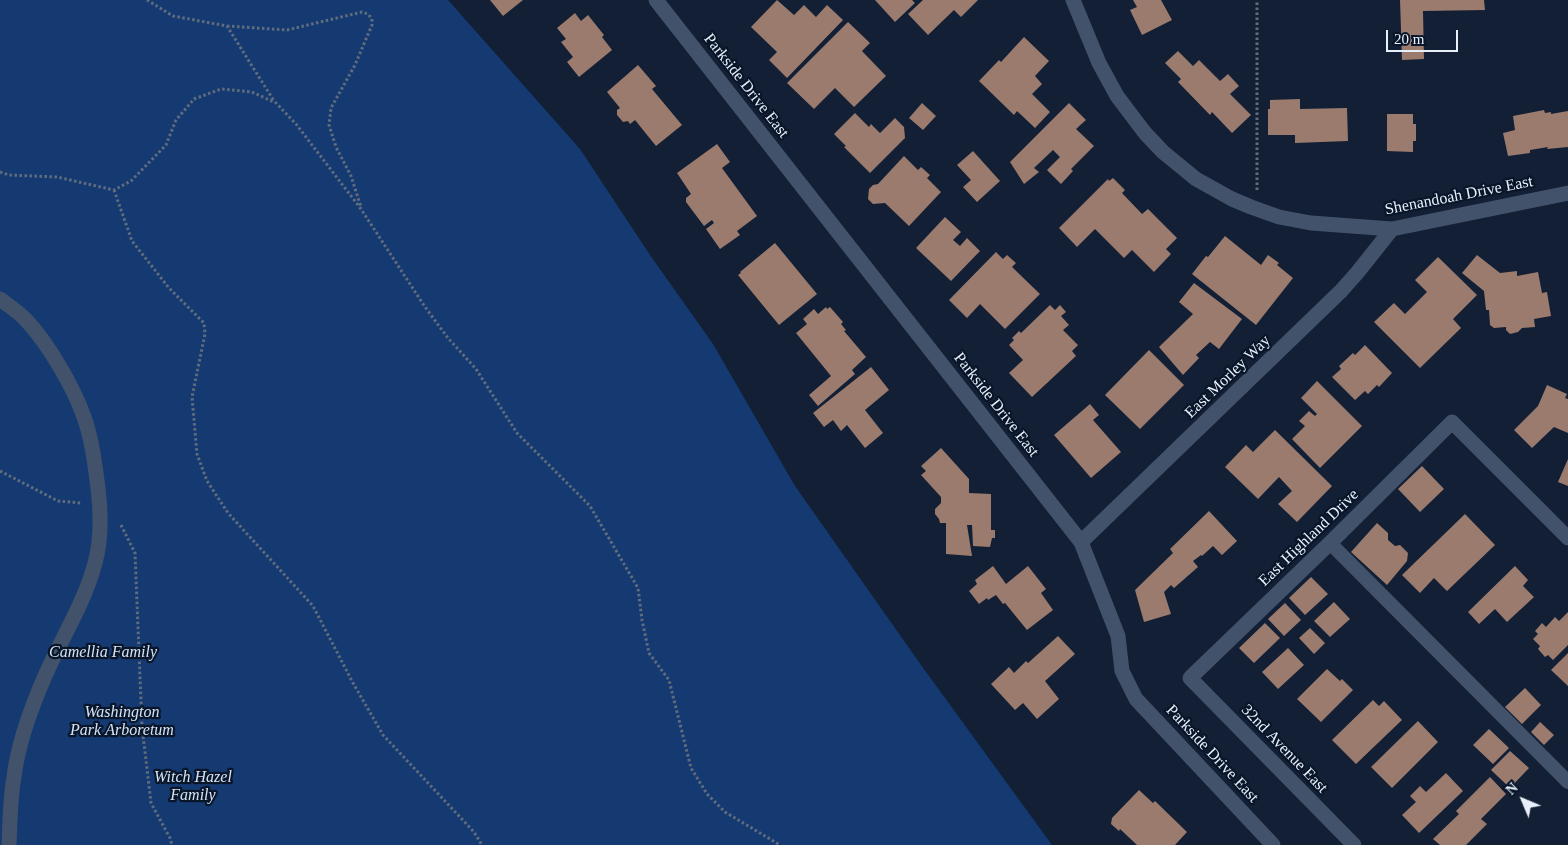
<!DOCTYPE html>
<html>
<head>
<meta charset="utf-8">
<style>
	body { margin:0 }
	#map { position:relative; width:1568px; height:845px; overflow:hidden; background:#121f34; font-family:"Times New Roman",serif }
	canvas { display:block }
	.north { position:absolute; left:1498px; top:775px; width:50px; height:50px; -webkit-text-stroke:4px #09162a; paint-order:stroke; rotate:315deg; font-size:14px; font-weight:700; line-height:20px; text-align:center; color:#e9f0fc }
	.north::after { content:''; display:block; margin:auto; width:18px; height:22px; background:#e9f0fc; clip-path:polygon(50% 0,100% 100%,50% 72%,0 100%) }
	.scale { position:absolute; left:1386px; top:30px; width:72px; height:22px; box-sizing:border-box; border:2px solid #e9f0fc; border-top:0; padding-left:6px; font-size:15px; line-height:18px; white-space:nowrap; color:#e9f0fc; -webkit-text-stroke:4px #09162a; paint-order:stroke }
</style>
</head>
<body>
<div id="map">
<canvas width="1568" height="845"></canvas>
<div class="north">N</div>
<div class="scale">20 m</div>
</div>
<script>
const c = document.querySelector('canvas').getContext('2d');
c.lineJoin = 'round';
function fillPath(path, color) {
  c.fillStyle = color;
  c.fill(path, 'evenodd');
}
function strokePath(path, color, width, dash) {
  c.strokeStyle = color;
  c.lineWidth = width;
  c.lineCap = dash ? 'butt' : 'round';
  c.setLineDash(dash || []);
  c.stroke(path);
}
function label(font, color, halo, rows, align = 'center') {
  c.font = font + ' "Times New Roman",serif';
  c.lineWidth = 4.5;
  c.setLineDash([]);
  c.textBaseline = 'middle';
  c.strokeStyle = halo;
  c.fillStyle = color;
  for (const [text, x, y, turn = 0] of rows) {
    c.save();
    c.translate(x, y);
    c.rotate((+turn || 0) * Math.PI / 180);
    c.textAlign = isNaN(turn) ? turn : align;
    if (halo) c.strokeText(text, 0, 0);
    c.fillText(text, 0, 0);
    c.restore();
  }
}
fillPath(new Path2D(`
	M0,0H448L580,149L650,255L713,344L795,486L921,665L1052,845H0Z`), '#153a72');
fillPath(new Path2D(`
	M490,0H523L503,16Z
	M777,0L794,15L804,5L816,17L827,5L843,20L787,78L769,60L777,52L751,27Z
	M875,0H912L915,3L895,22Z
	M923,0H978L961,17L954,10L928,35L908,14Z
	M1133,0H1161L1172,20L1142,35L1130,10L1137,7Z
	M1400,0H1484L1485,10L1423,11L1424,59L1402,60Z
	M575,13L581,21L588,15L604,35L602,37L612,50L579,77L567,62L573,57L561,42L566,39L557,28Z
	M848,22L870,43L862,51L886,76L854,107L835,88L814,109L787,83Z
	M1024,37L1049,61L1035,76L1042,84L1032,94L1050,112L1035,128L1017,111L1014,115L979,81L999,60L1001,62Z
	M1178,51L1193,66L1199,60L1220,81L1228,74L1239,86L1230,94L1251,115L1232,133L1212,112L1210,115L1178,82L1181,79L1165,63Z
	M638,65L656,86L652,89L682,125L656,146L635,120L630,124L628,121L623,122L617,115V110L620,108L607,92Z
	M1300,99V109L1347,108L1348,141L1295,143V135H1268V109H1270V100Z
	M922,103L936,116L923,130L909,118Z
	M1069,103L1086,120L1076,129L1094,146L1071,169L1073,171L1061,184L1047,170L1060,157L1053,150L1034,168L1039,172L1024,184L1010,162Z
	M1544,110L1545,113L1551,112V114L1568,111V147L1547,149L1548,147L1530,150V153L1508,156L1503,133L1515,130L1513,116Z
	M855,113L869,127L871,124L880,133L895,118L904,127L905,138L870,173L844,147L846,146L834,134Z
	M1387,114H1413V124H1416V141H1413V152L1387,151Z
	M717,144L730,162L722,168L757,216L737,231L740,235L720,249L706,229L714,223L712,220L704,226L686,202V198L691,194L677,173Z
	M973,151L1000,181L977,202L963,187L971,180L957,165Z
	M904,156L918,170L921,167L930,175L927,178L941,192L909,226L885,203L873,204L868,199L869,189L873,185L878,184Z
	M1113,178L1125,190L1122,193L1142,214L1148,209L1177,238L1166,249L1171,254L1154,272L1132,250L1124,258L1095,229L1077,247L1059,228L1108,179L1109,181Z
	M945,217L961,232L953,240L960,246L967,238L980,251L951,281L916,248Z
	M1225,236L1261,265L1268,255L1279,263L1277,265L1293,278L1256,325L1192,274L1206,256L1208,257Z
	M775,243L817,294L779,325L738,275L741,273L740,272Z
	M996,252L1003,259L1007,255L1016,263L1012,267L1040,294L1005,329L980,304L967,318L949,300Z
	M1477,255L1500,273L1517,271V276L1538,272L1542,293L1547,292L1551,316L1534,319L1535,327L1522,328L1518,332L1510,334L1506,330V327L1494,328L1490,325L1489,310H1486L1484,291L1462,273Z
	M1438,257L1477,295L1453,319L1461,328L1420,368L1374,322L1394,303L1405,314L1427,292L1415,280Z
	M1194,283L1242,319L1219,349L1210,342L1196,355L1199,358L1183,375L1159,347L1193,314L1179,302Z
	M1050,305L1055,310L1060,305L1066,312L1061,316L1069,325L1063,330L1078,345L1072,351L1076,356L1032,397L1009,373L1023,360L1009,345L1014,340L1012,338L1019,331L1021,333Z
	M826,307L827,309L830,307L843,322L841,324L846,330L844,331L866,357L852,370L855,374L818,406L809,395L831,376L796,333L807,324L803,319L814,309L818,314Z
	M1365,345L1392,373L1379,387L1377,385L1368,394L1365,391L1355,400L1332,377L1341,369L1339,366L1353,353L1355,355Z
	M1149,350L1184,385L1140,429L1105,395Z
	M871,367L889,390L865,410L883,433L865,448L847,425L841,431L833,420L824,427L813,413Z
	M1317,381L1362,426L1320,468L1292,439L1305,426L1299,421L1309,411L1315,416L1317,414L1301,398Z
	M1547,385L1567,394L1565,398L1568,399V433L1554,427L1532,448L1514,430L1538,406Z
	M1090,404L1099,415L1093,420L1121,452L1091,478L1054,435Z
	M1275,430L1332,486L1297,522L1278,504L1292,491L1279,477L1258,499L1225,467L1246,445L1253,452Z
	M941,448L969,479V493L991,494V530H995V538H992L990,547L973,546L972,525H967L972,556L946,554V523H940L939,519L935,514V509L941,503V497L921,475L926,471L921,466Z
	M1568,459V486L1558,482Z
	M1422,466L1444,489L1420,512L1398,489Z
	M1209,511L1237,541L1222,555L1213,546L1202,556L1201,555L1193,561L1198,567L1174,588L1171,585L1164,592L1171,614L1144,622L1135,590L1173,553L1170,549Z
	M1465,514L1495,545L1447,591L1434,578L1420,593L1402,575Z
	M1377,523L1388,533V540L1395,546L1400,545L1408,553L1407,561L1387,585L1351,552Z
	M993,566L1006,584L1028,566L1046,589L1041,593L1053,610L1027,630L1005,603L1003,604L996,595L988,600L987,598L979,604L969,591L977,584L975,580Z
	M1515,566L1528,580L1523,586L1534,597L1507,622L1495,609L1479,624L1468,612Z
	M1311,577L1328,594L1305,615L1289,598Z
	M1334,602L1350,619L1330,637L1314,621Z
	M1285,603L1301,620L1284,636L1268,619Z
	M1568,612V645L1553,660L1548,655L1545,657L1538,649L1540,646L1533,639L1538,634L1535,631L1542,623L1546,627L1555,617L1559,621Z
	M1265,623L1280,638L1254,663L1239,648Z
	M1310,628L1325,643L1314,654L1299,638Z
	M1058,636L1075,654L1045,681L1059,699L1037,719L1023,703L1015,710L991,684L1009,667L1014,673L1026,661L1028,663Z
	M1288,648L1304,665L1278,689L1262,672Z
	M1568,653V686L1551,670Z
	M1327,669L1340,681L1342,679L1353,690L1321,722L1297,699Z
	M1525,688L1541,705L1522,724L1505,707Z
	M1373,700L1379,706L1384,701L1402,720L1356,764L1332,740Z
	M1418,721L1438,742L1392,788L1371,767Z
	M1540,722L1554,735L1544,745L1531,732Z
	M1489,729L1509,748L1493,764L1473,745Z
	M1510,751L1529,768L1510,788L1491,770Z
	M1446,773L1463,791L1419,833L1402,815L1416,802L1410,796L1420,786L1426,792Z
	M1490,777L1506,794L1481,819L1487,824L1466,845H1440L1433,839L1459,814L1456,811Z
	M1139,790L1153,803L1155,801L1187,832L1175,845H1137L1120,829L1119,831L1111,824L1112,818Z`), '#9b7b6e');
strokePath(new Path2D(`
	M147,0L173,16L227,26L274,101
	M227,26L287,30L362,12L368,14L372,19V25L355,65L331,108L329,125L336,147L351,176L361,207
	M0,172L9,175L57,177L114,190L131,181L166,145L176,120L194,99L221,89L252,92L276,103L296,124L361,209L425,307L448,338L476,369L517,433L590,506L638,588L642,620L649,653L669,680L691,768L707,794L725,812L780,845
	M114,190L132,241L169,288L204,323L205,334L192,397L197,454L207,481L228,513L313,606L353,683L383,735L474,832L482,845
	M1257,190V0
	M0,471L58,501L81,503
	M121,525L135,553L142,726L151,803L170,838L172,845`), '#616c7d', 3, [2.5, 2.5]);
strokePath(new Path2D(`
	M1330,543L1568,782`), '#42526a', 14);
strokePath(new Path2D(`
	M656,0L1081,542L1118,636L1122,671L1136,699L1273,845
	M1073,0L1099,63L1117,96L1145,133L1163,152L1196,179L1232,199L1251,207L1279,217L1311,223L1392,229L1568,193
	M0,299C9,306 19,312 26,320C48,343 74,388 84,417C92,439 95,465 98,488C101,513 102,538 95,563C85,602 61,639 45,676C31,708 18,743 14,777C10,799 10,823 9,845
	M1081,542L1341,291L1357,273L1392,229
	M1354,845L1190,678L1330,543L1452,422L1568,538`), '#42526a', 15);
label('16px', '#e9f0fc', '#09162a', [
	["Parkside Drive East",746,86,52],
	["Shenandoah Drive East",1459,196,-11],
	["East Morley Way",1228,377,-44],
	["Parkside Drive East",996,405,52],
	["East Highland Drive",1309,538,-44],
	["32nd Avenue East",1284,749,46],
	["Parkside Drive East",1212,754,47]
]);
label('italic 16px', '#d6e3f7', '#09162a', [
	["Camellia Family",103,653],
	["Washington",122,713],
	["Park Arboretum",122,731],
	["Witch Hazel",193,778],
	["Family",193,796]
]);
</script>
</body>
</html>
